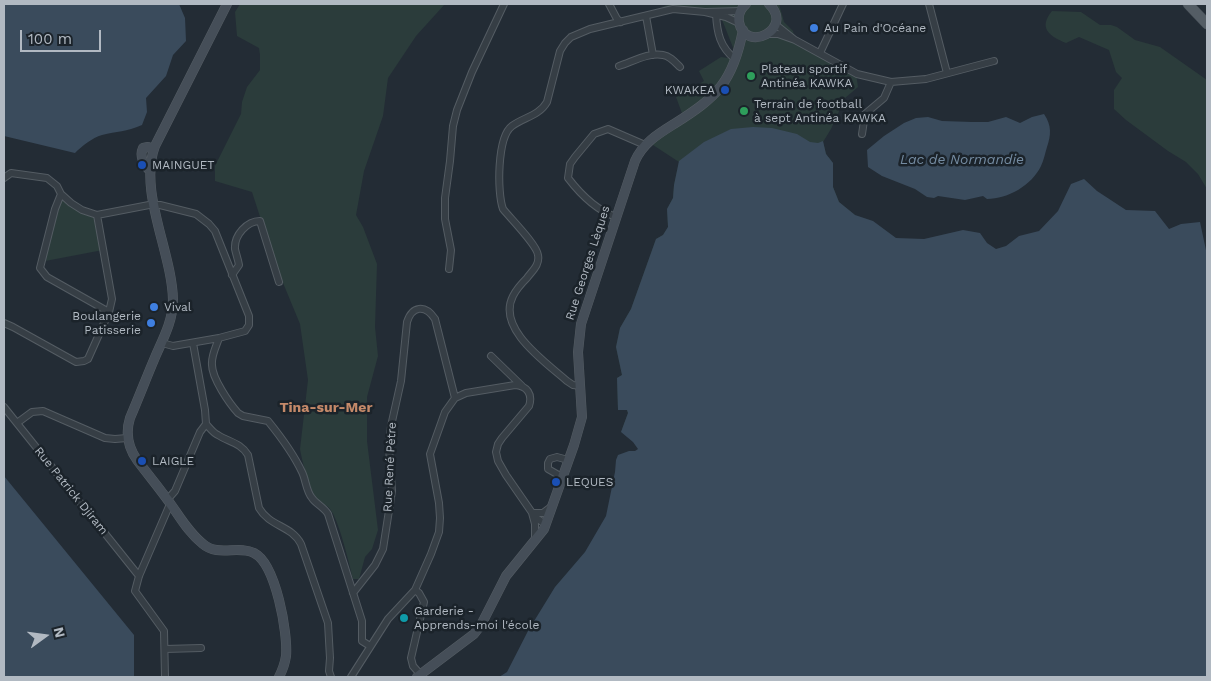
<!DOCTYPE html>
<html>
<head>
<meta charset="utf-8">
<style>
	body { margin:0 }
	#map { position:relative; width:1211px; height:681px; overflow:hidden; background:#232c35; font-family:"Work Sans",sans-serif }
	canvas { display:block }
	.frame { position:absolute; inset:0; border:5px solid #b1b9c2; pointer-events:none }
	.north { position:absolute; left:20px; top:611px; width:50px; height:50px; -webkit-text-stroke:4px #1b232a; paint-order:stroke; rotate:76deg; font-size:14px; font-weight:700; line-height:20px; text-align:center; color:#b1b9c2 }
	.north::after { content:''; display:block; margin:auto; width:18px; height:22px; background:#b1b9c2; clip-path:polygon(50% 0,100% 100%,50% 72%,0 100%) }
	.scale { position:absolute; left:20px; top:30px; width:81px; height:22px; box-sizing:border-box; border:2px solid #b1b9c2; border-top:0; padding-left:6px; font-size:15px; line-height:18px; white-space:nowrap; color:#b1b9c2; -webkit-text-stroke:4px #1b232a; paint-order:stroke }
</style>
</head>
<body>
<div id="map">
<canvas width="1211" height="681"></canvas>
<div class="frame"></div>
<div class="north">N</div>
<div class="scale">100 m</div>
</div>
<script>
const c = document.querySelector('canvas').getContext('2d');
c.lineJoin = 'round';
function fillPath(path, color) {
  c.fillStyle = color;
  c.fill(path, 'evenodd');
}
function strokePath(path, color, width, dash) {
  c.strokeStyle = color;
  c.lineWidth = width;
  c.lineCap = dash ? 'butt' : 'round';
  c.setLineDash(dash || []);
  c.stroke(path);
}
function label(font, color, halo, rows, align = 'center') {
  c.font = font + ' "Work Sans",sans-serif';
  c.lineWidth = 5;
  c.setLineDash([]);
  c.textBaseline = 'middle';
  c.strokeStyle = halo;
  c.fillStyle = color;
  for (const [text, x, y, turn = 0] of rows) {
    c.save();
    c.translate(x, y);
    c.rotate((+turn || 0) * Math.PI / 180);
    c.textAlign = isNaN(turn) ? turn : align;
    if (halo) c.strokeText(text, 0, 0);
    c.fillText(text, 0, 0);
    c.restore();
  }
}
fillPath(new Path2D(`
	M240,4H445L416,36L388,78L383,116L364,171L356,215L363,227L377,264L375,327L378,356L367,397V441L378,530L372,549L365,557L359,579H353C349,563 339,520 330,509C327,505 321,503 318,500C310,492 302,461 300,449L308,380L300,324L276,266L252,192L215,181V166L241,114L242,102L247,87L260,70V55L259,48L237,36L235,12Z
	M696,4H779L784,22L793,31L795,40L856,73L858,87L845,98L831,129L823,142L826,154L833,163V187L839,202L855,215L621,432L628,413L627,410H618L617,378L622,375L616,347L620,328L631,309L656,239L663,235L668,227L667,209L673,198L674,185L679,162L653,145L650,141L683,116L676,97L704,81L699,71L721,57L735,59L734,50L719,12L673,9L661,7L668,5H696Z
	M1052,11L1081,12L1100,25H1111L1117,27L1135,40L1160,47L1207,80V189L1198,174L1186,162L1168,151L1126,120L1114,109V90L1122,78L1116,72L1109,50L1079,37L1066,43C1049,36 1038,28 1052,11Z
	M61,194L71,203L97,215L103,250L40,262Z`), '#2b3c3b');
fillPath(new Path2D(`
	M4,4H179L185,18L186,41L173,55L166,76L146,98L147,112L142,125C126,132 117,131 102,135C92,138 82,146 75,153L4,136Z
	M1044,114C1052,126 1051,135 1047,147C1045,153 1044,160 1041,166C1032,185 1008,199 987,199L983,196L965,200L938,196L934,198L927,197L915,189L882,176L868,167L867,150L884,136L904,123L916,118L928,117L942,121L972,122H988L1006,117L1020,123L1032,117Z
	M753,127L772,128L797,134L810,142L818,143L823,141L826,154L833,163V187L839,202L855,215L873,221L896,238L924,239L963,230L980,233L987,243L996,249L1006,246L1019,236L1039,231L1058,211L1071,184L1084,179L1097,191L1126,210L1155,211L1169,229L1181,224L1200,222L1207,255V677H499L507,672L528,631L555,587L585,552L606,516L615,472L616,460L618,455L629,451H635L638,449L633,442L621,432L628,413L627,410H618L617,378L622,375L616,347L620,328L631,309L656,239L663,235L668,227L667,209L673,198L674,185L679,161L704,142L731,129Z
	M4,476L134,635V677H4Z`), '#3a4b5c');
const street = new Path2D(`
	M609,4L617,19L621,22
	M929,4L947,73
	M716,14C717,33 720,47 735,59
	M646,16L653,55
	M739,23L726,17L705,12L740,11
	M769,34H778L795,40L775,24
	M795,40L857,74L891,82L884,98L865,114L862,134
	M820,53L843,4
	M619,66C632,62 649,52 663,55C670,56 675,62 680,67
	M891,82L926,79L994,61
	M4,178L11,173L47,178L57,186L61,194L71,203L82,210L97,215L149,205H160L196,214L209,224L215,231L249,316V325L245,331L219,338L173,346L162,343
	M61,194L55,209L40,268L47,277L109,312
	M616,217C596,210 581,195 568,178L570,164L575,157L594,134L608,129L645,145
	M449,269L451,250L445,219V198L450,161L453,126L457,110L472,72L504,4
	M232,275L239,265C238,259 236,254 235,249C234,235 247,221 260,221L279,282
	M4,323L13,327L76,362L84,361L88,359L109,312L112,299L97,215
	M219,338C216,347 211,356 212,365C212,378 229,403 238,413L243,416L268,421C281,437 293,453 302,472C306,480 306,491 312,498C316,504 324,507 328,514L362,621V641L370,646
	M193,343L205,410L206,424C210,428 213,433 218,435C229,442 241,443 248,455L259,508C270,527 291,525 301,544L328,623L330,658L329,671L331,677
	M491,356L522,386
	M581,386L573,385L567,381C547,363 496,329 513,296C516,290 522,283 527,278C532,271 540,265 538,255C537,245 511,219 503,209C497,193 497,137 512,126C524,117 539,116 547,102L560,51L565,43L571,37L590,29L673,9L705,12
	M4,407L139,576
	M17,423L32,412L43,411L105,438L115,439L127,438
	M562,477L548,469V463L550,459L557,457L568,460
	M167,500L175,491L200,432L206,424
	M535,540V524L532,513H543L551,507
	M415,590L419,593L424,602L411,658L413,666L420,674
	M353,593L375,565L383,549L392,491L389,448L391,426L401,381L407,322C412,306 425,304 435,319L455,398
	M165,649L201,648
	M165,677L164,631L135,591L139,576L170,504
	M351,677L388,619L415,590L431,554L439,532L440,518L439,503L430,454L445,412L455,398L466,393L515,385C527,386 533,394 529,406L502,438L498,444L496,452L498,461L506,475L535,517L545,524`);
const secondary = new Path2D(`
	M227,4L155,146C138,191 172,252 173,300C173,320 164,337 156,355C147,376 139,397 130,418C125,434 128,447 137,460C149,476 161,490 172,506C181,519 190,534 203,544C218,557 238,545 254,553C276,564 288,633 286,656C285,663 282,671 279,677
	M746,4C741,8 738,15 739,22C745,54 795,29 769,4
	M150,171C144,165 139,156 143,148L148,147L154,149
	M417,677L474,634L481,625L506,576L544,529L574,445L582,417L578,352L581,324L635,161C643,143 658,134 674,124C717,97 733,82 743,30`);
const primary = new Path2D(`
	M1188,4L1207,24`);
strokePath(street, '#545c63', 8);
strokePath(secondary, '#545c63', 10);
strokePath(primary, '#3f474f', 11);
strokePath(street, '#363e45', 6);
strokePath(secondary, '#454e58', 9);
strokePath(primary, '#545d65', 10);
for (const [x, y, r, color] of [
	[814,28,5,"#3f7fe0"],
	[751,76,5,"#2e9e5b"],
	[725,90,5,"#1a4fb4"],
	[744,111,5,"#2e9e5b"],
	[142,165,5,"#1a4fb4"],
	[154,307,5,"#3f7fe0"],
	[151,323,5,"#3f7fe0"],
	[142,461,5,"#1a4fb4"],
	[556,482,5,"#1a4fb4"],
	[404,618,5,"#0f9aa8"]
]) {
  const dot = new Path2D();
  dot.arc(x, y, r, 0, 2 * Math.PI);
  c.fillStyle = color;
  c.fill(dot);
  strokePath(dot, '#1b232a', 2);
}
label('12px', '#b1b9c2', '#1b232a', [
	["Au Pain d'Océane",824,28],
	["Plateau sportif",761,69],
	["Antinéa KAWKA",761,83],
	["KWAKEA",715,90,"right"],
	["Terrain de football",754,104],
	["à sept Antinéa KAWKA",754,118],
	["MAINGUET",152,165],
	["Vival",164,307],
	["Boulangerie",141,316,"right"],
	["Patisserie",141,330,"right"],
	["LAIGLE",152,461],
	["LEQUES",566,482],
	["Garderie -",414,611],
	["Apprends-moi l'école",414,625]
], 'left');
label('12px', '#b1b9c2', '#1b232a', [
	["Rue Georges Lèques",588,263,-72],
	["Rue René Pètre",390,467,-87],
	["Rue Patrick Djiram",71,491,51]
]);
label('italic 14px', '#758ca2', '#1b232a', [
	["Lac de Normandie",962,160]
]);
label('bold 14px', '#c48969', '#1b232a', [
	["Tina-sur-Mer",326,408]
]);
</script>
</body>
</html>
